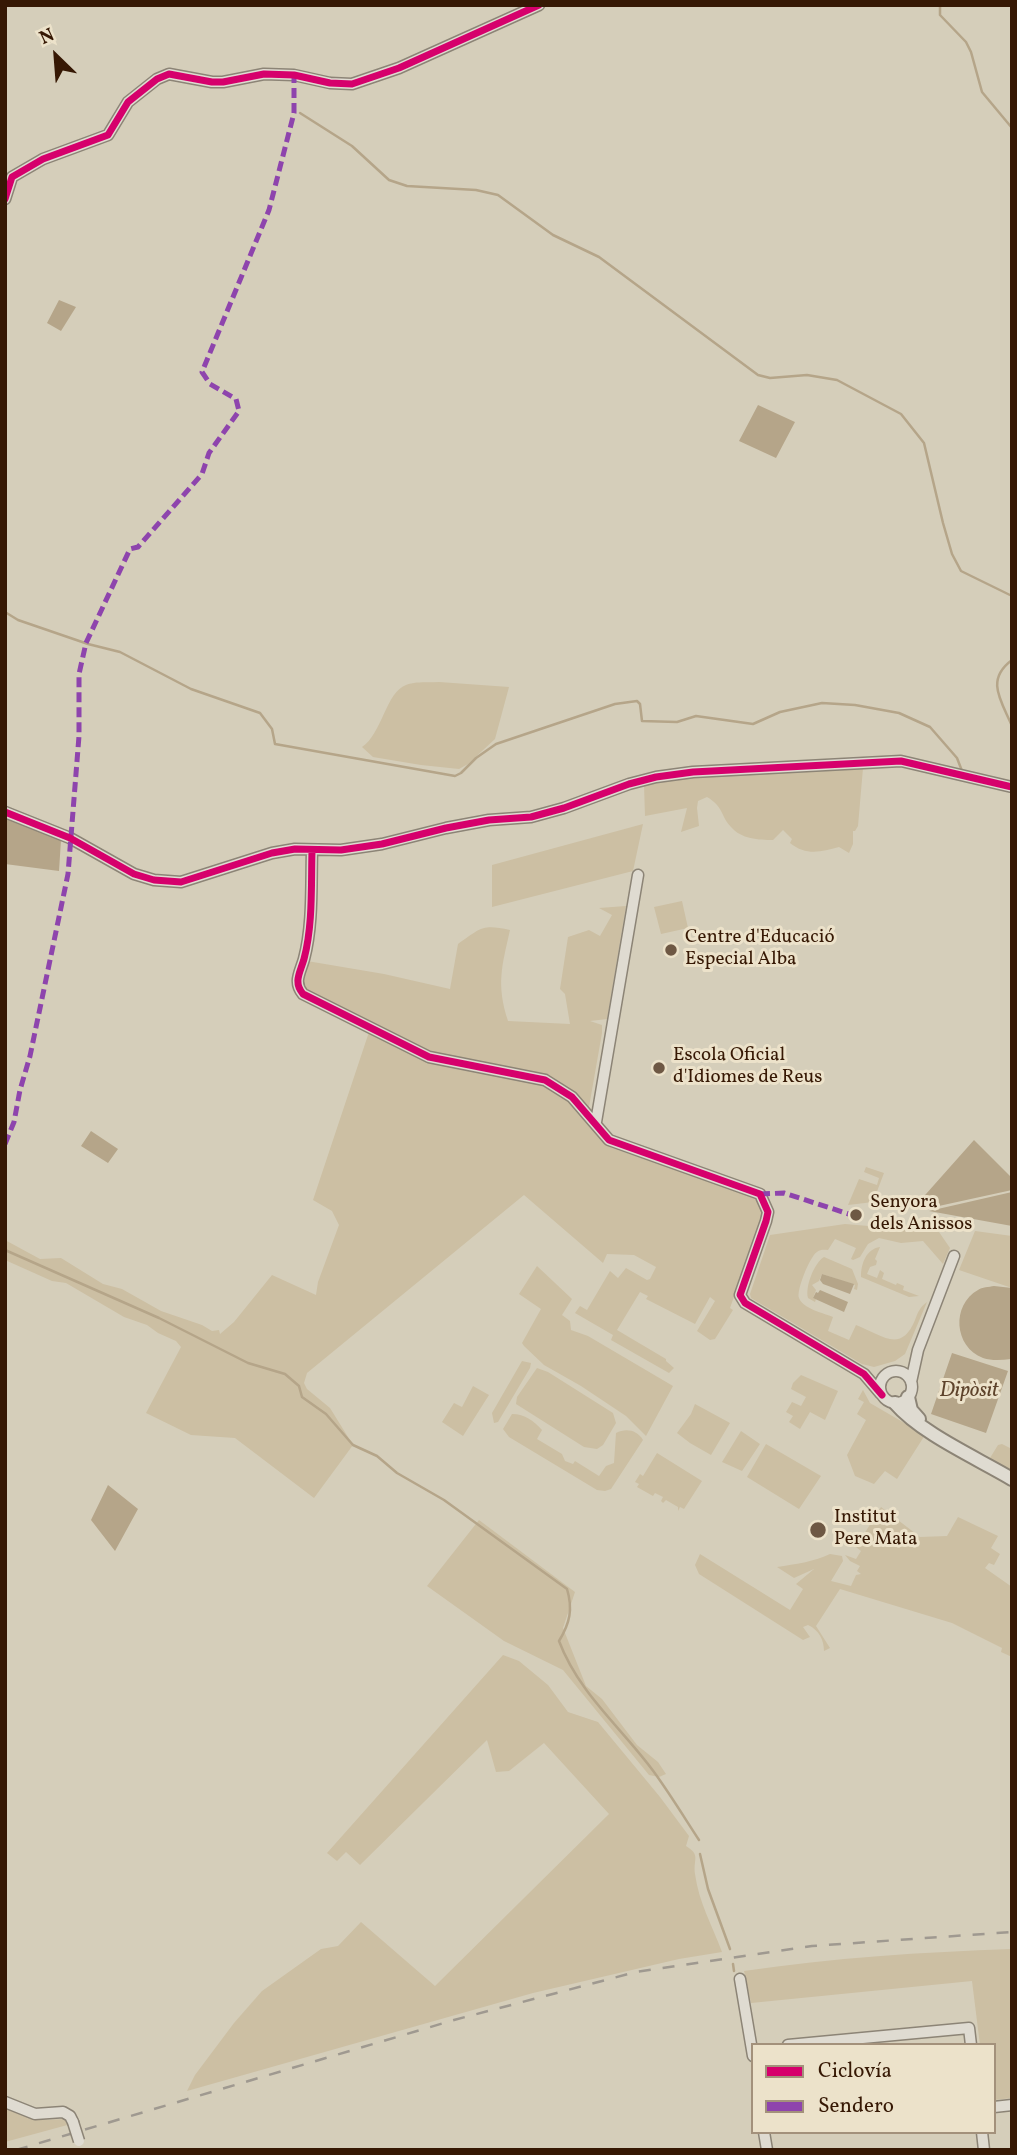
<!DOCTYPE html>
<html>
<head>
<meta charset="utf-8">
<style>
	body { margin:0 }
	#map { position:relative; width:1017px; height:2155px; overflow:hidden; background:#d5ceba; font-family:Vollkorn,serif }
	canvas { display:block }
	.frame { position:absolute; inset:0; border:7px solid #361804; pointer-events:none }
	.legend { position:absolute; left:751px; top:2043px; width:245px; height:91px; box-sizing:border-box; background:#ece2ca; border:2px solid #a3917b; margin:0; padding:9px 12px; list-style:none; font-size:21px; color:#361804 }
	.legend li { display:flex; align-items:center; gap:14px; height:35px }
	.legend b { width:35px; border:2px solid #a3917b }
	.north { position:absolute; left:21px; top:21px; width:70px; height:70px; -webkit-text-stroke:5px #ece2ca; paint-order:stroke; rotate:335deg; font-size:19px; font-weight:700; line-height:28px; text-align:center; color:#361804 }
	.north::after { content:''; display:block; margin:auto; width:24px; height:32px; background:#361804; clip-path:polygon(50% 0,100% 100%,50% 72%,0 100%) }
</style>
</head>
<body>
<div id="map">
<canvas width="1017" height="2155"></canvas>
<div class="frame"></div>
<ul class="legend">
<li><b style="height:9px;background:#d6006c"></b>Ciclovía</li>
<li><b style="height:9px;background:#8e44ad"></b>Sendero</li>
</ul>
<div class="north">N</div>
</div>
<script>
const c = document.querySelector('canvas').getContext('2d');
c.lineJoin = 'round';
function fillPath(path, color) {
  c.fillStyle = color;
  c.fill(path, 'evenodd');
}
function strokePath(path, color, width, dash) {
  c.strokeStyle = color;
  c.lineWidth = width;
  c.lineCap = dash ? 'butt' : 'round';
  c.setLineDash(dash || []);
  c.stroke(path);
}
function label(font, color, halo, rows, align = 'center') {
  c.font = font + ' Vollkorn,serif';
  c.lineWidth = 6;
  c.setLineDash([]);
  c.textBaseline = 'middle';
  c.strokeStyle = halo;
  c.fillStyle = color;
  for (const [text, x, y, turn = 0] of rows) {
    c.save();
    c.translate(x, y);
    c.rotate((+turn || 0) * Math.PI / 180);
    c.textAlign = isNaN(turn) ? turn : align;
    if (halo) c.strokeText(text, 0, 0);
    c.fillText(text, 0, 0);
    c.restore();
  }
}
fillPath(new Path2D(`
	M439,682L509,687L495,739L468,764L459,769L421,765L373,757L362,747C382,734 386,692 406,685C416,681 429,683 439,682Z
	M863,768L858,826L855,831H853V844L849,853L839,847C821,852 806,856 790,843L792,839L783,830L773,840C759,840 741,839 731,827C720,815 724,807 707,797L698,801L697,808L699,826L681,832L687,808L645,816L644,785L696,776Z
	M643,824L633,871L492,907V865Z
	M682,901L688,928L661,934L654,907Z
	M626,906L607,1019L590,1021L602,1025V1033L589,1107L556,1080L545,1074L428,1054L308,994C298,982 301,973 307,961L384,974L450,989L458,944C481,928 482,924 510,930C502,966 496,984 508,1021L570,1024L565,994L560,989L568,937L589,930L600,936L612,915L599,908Z
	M369,1032C409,1049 451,1058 494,1070C514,1076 537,1080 556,1090C580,1103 592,1131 612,1148L747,1194C757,1199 761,1205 763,1215L730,1308L733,1310L715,1339L710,1340L697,1331L715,1301L710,1297L695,1324L646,1299L648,1296L640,1292L617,1330L666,1359V1361L674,1368L669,1373L611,1340L613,1335L575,1313L580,1306L587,1310L610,1271L618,1278L626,1268L647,1280L650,1279L656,1267L634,1255L607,1254L603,1263L524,1195L307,1373L304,1383L307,1389L330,1408L353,1445L314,1498L235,1438L191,1435L146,1413L181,1347L176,1341L158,1333L147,1325L124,1317L66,1283L52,1281L5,1260V1240L40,1259L61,1258L103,1284L122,1289L161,1311L202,1325L212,1331L219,1330L220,1334L234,1322L272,1275L316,1295L318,1282L339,1225L332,1211L313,1200Z
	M866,1167L884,1173L873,1202L848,1205L859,1179L877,1185L879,1178L864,1172Z
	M845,1224L939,1232L950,1248L943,1264L923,1241L901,1243L879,1238L868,1244L860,1257L853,1260L851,1259L856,1248L835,1239L828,1250C824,1250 821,1249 817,1252C810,1256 796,1291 799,1298C803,1309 824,1313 833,1317L828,1331L849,1340L856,1325C882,1335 901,1354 915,1320C918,1312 920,1307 927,1302L905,1354L895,1361L874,1367L862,1364L751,1298L750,1294L770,1235Z
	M975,1231L1012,1236V1288L959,1270Z
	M880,1247L875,1259L877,1261L876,1265L870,1267L867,1274L877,1278L880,1270L884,1273L882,1279L896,1285L897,1283L904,1286L903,1290L919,1296L909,1297L861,1277C861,1264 866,1249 880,1247Z
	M824,1257L852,1269L858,1284L857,1290L854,1289L855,1285L822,1274L819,1281L812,1285L816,1290L813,1298L816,1299L815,1302L808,1298C805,1287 814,1263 824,1257Z
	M537,1266L572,1299L562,1315L570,1321L571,1330L588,1336L673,1386L646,1436L626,1416L581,1386L544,1365L524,1346L522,1343L541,1309L519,1294Z
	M522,1361L531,1363L530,1368L498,1422L494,1423L492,1413Z
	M537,1368L548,1372L613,1413L616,1423L603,1445L597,1449L584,1447L516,1404L517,1397Z
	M801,1375L838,1391L825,1420L810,1412L800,1429L789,1422L793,1416L786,1412L792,1402L801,1406L806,1397L791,1389L793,1383Z
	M473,1386L489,1395L463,1436L442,1422L454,1403L462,1407Z
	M863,1390L870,1403L925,1435L897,1479L885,1471L874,1484L855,1476L847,1455L866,1420L857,1414L864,1402L858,1399Z
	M695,1404L730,1423L711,1455L690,1443L677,1433L691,1414Z
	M512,1414C525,1414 534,1421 542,1430L537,1439L562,1454L565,1461L573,1464L575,1461L599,1476L606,1466L614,1463L616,1433C626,1428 637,1430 643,1440L611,1489L605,1491L597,1490L509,1437L503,1429Z
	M741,1431L760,1444L742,1471L722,1462Z
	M766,1444L821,1476L799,1509L747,1477Z
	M1002,1444L1012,1449V1471L990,1458L998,1445Z
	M657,1453L702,1481L684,1509L680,1507L678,1511V1507L666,1500L663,1503L661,1501L663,1497L655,1493L653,1496L637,1487L639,1484L635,1482L640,1474L643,1476Z
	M881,1507L920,1537L947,1536L958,1517L998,1536L991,1548L1000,1554L994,1565L989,1563L985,1568L1012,1587L1010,1629L1012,1657L1001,1652L1002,1648L952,1623L840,1589L816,1626L830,1648L824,1651C824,1640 819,1630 808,1625L803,1627L810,1637L803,1640L699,1574L695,1565L700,1554L790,1610L803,1589L796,1584L814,1569L794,1578L777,1567C796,1564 813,1562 830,1554L842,1556L843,1561L831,1581L851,1586L856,1575L861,1574L857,1571L860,1566L850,1561L845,1555L856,1559L861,1551L856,1547Z
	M479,1520L575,1592L563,1628L586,1686L602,1699L637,1745L658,1762L666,1774L659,1777L649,1775L563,1670L504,1641L427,1586Z
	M503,1655L519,1661L548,1685L568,1712L598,1722L660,1797L689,1836L686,1846C701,1855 693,1859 695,1874C699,1903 712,1925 722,1952L679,1959L533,1993L187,2091L195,2075L234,2023L262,1991L321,1949L338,1946L361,1922L435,1986L609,1814L544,1743L509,1771L496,1772L487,1740L360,1865L346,1852L337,1861L327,1853Z
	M1012,1949V2098L994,2100V2045H980L972,1981L751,2003L744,1971C833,1958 922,1952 1012,1949Z
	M5,2107C31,2120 35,2121 64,2119L71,2124L5,2142Z`), '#ccbfa3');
fillPath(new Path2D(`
	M59,300L76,307L61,331L47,323Z
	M758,405L795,422L776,458L739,441Z
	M5,818L61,840L59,871L5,864Z
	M91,1131L118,1149L108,1163L81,1146Z
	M974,1140L1012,1178V1190L925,1209L918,1203Z
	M1012,1192V1226L929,1211Z
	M822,1274L854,1284L850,1294L823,1284L820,1280Z
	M994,1286L1012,1288L1011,1359C1002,1360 992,1361 983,1358C954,1347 951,1305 978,1290C982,1287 989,1287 994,1286Z
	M820,1290L848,1302L844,1312L813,1298L816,1292L818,1293Z
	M952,1353L1008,1371L986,1433L931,1414Z
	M108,1485L138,1509L115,1551L91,1520Z`), '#b5a589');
strokePath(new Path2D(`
	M940,5V15L966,42L971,52L982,92L1012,128
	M300,113L352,146L389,180L407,186L476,190L498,195L553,235L599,257L758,375L770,378L807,375L837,380L901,414L924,443L943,523L952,554L961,571L1012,596
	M5,612L18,620L88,644L120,652L191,689L260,713L272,729L275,744L455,776L461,773L476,758L496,744L615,704L637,701L640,704L642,721L677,722L696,716L753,724L780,712L822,703L855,705L899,713L930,727L957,758L962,771
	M1012,660C985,680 1001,700 1012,726
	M5,1250L159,1318L248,1363L285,1374L299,1386L302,1397L326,1414L353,1445L377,1456L397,1473L444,1500L567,1589C573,1609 570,1623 559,1641C579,1694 622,1728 654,1772C670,1794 684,1817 699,1840
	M700,1854L708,1889L730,1949
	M733,1964L734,1971`), '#b5a589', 2.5);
const minor = new Path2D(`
	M5,199L12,177L43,159L108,135L128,102L157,79L169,74L212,82H223L264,74L294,75L330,83L352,84L399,68L539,5
	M5,812L70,838L134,874L154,880L181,882L272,853L295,849L341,850L382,844L446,828L489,820L531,817L564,808L629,784L656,777L693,772L901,761L1012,787
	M312,851C311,886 313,925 304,959C300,973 293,982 303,994L429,1057L545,1080L572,1097L609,1140L760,1194L768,1212L766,1221L740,1295L745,1303L864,1374L881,1394
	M596,1122L638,875
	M880 1387a16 16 0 1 1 32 0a16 16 0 1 1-32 0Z
	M911,1382L918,1350L954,1256
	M740,1979L753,2056
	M788,2045L969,2028L971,2045
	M5,2102L35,2114L63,2112L70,2116L73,2122
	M994,2107L1012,2105
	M764,2132L767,2150
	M982,2132L984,2150`);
const tertiary = new Path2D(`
	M908,1397L911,1410L919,1419
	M895,1403C922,1434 975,1457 1012,1479`);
strokePath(minor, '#8c8476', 13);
strokePath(tertiary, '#8c8476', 16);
strokePath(minor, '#dfdbd1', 10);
strokePath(tertiary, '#dfdbd1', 12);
strokePath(new Path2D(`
	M16,2150L454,2020L636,1972L812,1946L1012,1932`), '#9f9990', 2.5, [12, 12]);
const minorBridge = new Path2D(`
	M73,2122L79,2141`);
strokePath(minorBridge, '#8c8476', 13, []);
strokePath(minorBridge, '#dfdbd1', 10);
strokePath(new Path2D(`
	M5,1144L14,1122L20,1090L30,1056L68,874L79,736V674L86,643L130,549L138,547L202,474L209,453L239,411L236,399L210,384L202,372L269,210L294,113V75
	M760,1194L784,1193L852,1215`), '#8e44ad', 5, [10, 5]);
strokePath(new Path2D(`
	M5,199L12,177L43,159L108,135L128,102L157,79L169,74L212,82H223L264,74L294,75L330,83L352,84L399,68L539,5
	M5,812L70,838L134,874L154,880L181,882L272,853L295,849L341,850L382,844L446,828L489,820L531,817L564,808L629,784L656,777L693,772L901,761L1012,787
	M312,851C311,886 313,925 304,959C300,973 293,982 303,994L429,1057L545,1080L572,1097L609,1140L760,1194L768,1212L766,1221L740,1295L745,1303L864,1374L882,1395`), '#d6006c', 7);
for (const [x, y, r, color] of [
	[671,950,7,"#6e5844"],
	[659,1068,7,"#6e5844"],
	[856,1215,7,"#6e5844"],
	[818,1530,9,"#6e5844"]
]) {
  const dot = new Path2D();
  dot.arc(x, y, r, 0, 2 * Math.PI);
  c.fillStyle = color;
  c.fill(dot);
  strokePath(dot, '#ece2ca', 2.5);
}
label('19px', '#361804', '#ece2ca', [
	["Centre d'Educació",685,939],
	["Especial Alba",685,961],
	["Escola Oficial",673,1057],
	["d'Idiomes de Reus",673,1079],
	["Senyora",870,1204],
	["dels Anissos",870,1226],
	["Institut",834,1519],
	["Pere Mata",834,1541]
], 'left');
label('italic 21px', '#5e432b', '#ece2ca', [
	["Dipòsit",969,1392]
]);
</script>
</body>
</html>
